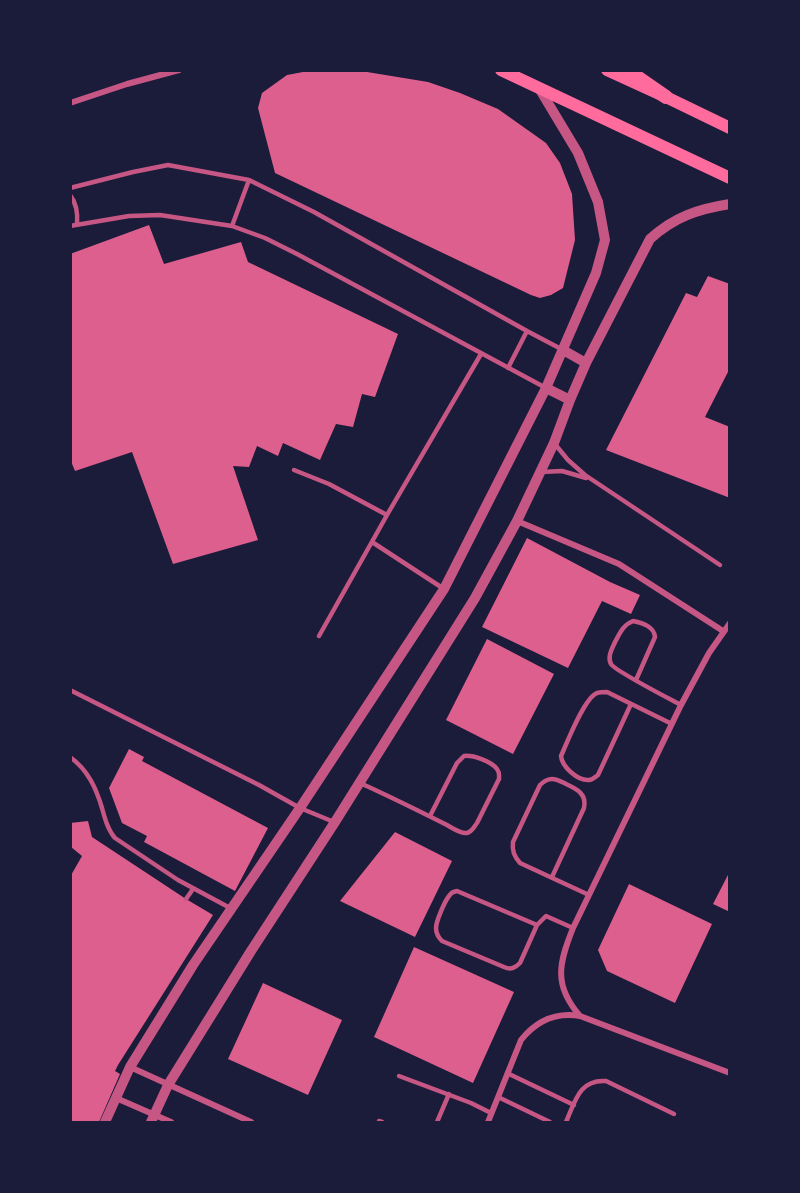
<!DOCTYPE html>
<html>
<head>
<meta charset="utf-8">
<style>
	body { margin:0 }
	#map { position:relative; width:800px; height:1193px; overflow:hidden; background:#1b1b3a; font-family:"Titillium Web",sans-serif }
	canvas { display:block }
	.frame { position:absolute; inset:0; border:72px solid #1b1b3a; pointer-events:none }
</style>
</head>
<body>
<div id="map">
<canvas width="800" height="1193"></canvas>
<div class="frame"></div>
</div>
<script>
const c = document.querySelector('canvas').getContext('2d');
c.lineJoin = 'round';
function fillPath(path, color) {
  c.fillStyle = color;
  c.fill(path, 'evenodd');
}
function strokePath(path, color, width, dash) {
  c.strokeStyle = color;
  c.lineWidth = width;
  c.lineCap = dash ? 'butt' : 'round';
  c.setLineDash(dash || []);
  c.stroke(path);
}
fillPath(new Path2D(`
	M355,70L428,82L460,93L498,109L546,143L560,163L572,194L575,240L563,288L551,295L540,298L531,295L275,173L258,108L262,93L287,75L303,72Z
	M149,225L164,264L241,242L248,262L398,334L375,397L362,394L353,427L336,424L320,460L283,443L278,456L257,446L249,467L233,466L258,540L173,564L132,452L75,471L70,459V254Z
	M708,276L730,284V368L705,417L730,427V498L606,450L686,293L697,297Z
	M527,538L610,582L640,595L631,614L602,601L568,668L482,627Z
	M487,639L554,674L513,754L446,720Z
	M129,749L144,757L142,761L268,828L235,891L144,842L147,836L122,823L109,788Z
	M88,821L92,837L186,899L213,915L118,1065L115,1071L120,1074L99,1122H70V877L82,856L71,847L70,823Z
	M395,832L452,861L415,937L340,901Z
	M730,871V912L713,904Z
	M629,884L712,924L675,1003L607,971L598,950Z
	M414,947L514,992L473,1083L374,1037Z
	M263,983L342,1020L308,1095L228,1059Z`), '#dd5f8e');
strokePath(new Path2D(`
	M70,188L133,172L168,165L249,180L314,212L527,331L563,350
	M70,195C77,204 78,213 77,224
	M70,226L129,216L160,215L232,226L265,238L297,254L546,388
	M232,226L249,180
	M508,368L527,331
	M554,443L568,460L585,475L720,565
	M294,470L329,484L387,515
	M541,472L562,471L586,478
	M372,542L444,589
	M319,636L387,515L481,354
	M636,680L655,637C654,626 642,623 633,621C623,625 620,633 615,642C612,649 607,657 611,664C615,671 670,699 681,705
	M70,690L259,785L300,808L334,822
	M631,704L598,775C595,777 593,780 589,780C578,781 562,767 561,756C567,743 584,698 597,693C600,692 603,692 607,692L672,724
	M70,757C88,770 96,788 102,808C105,819 108,830 115,838L178,880L232,909
	M360,783C389,796 417,810 445,824C451,827 460,834 467,833C472,832 474,827 477,823L499,779C499,774 500,773 497,769C491,761 473,755 464,756L457,763L430,816
	M552,877L584,808C587,794 577,789 566,784C562,782 557,779 552,779C547,779 543,782 540,785L513,842C512,851 514,856 520,863L589,895
	M457,891L537,925L520,963C515,968 511,970 504,967L442,941C438,937 436,934 436,928C436,921 445,901 449,896C452,892 453,892 457,891Z
	M186,899L193,889
	M537,925L546,916L573,928
	M507,1073L574,1105
	M399,1076L471,1103L491,1113
	M498,1097L550,1122
	M379,1121L382,1122
	M437,1122L449,1094
	M566,1122C575,1102 579,1079 606,1081L674,1114`), '#c65784', 4.5);
strokePath(new Path2D(`
	M70,103L127,84L179,70
	M517,521L619,564L723,631
	M580,1016C553,985 559,963 573,928L681,705L709,653L730,623
	M130,1067L251,1122
	M116,1098L171,1122
	M488,1122L521,1040C537,1020 556,1012 580,1016L730,1073`), '#c65784', 6);
strokePath(new Path2D(`
	M563,350L586,363
	M546,388L570,400
	M105,1122L130,1067L193,965L300,808L444,589L546,388L596,273L605,240L598,202L578,153L539,88
	M151,1122L168,1085L251,951L335,822L475,598L517,521L554,443L570,400L586,363L650,239C674,217 698,209 730,204`), '#c65784', 10);
strokePath(new Path2D(`
	M501,70L730,178
	M607,70L666,97L730,128`), '#ff6b9d', 12);
strokePath(new Path2D(`
	M627,70L666,97`), '#ff6b9d', 14);
</script>
</body>
</html>
